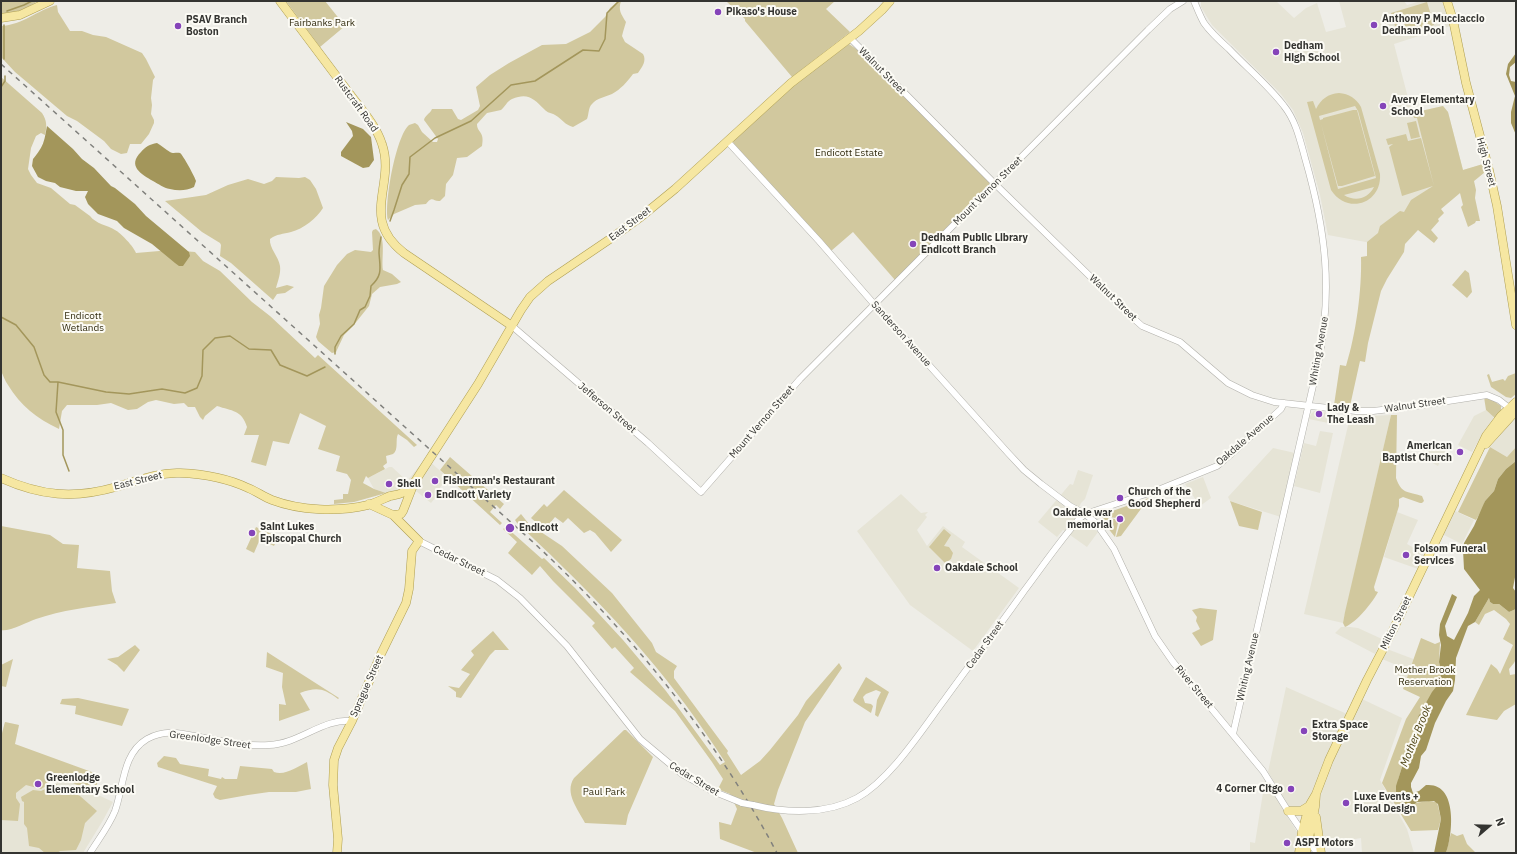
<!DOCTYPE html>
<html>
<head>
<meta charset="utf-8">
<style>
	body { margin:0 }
	#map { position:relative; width:1517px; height:854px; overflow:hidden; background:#eeede7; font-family:"IBM Plex Sans",sans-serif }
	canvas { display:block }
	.frame { position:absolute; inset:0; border:2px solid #343431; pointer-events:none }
	.north { position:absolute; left:1469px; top:806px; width:40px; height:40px; -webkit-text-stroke:3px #fcfbf5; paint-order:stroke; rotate:70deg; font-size:11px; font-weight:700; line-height:16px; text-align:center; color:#343431 }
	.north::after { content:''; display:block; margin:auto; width:14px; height:18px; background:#343431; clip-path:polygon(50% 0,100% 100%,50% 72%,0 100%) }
</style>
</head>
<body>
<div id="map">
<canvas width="1517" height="854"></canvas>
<div class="frame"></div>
<div class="north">N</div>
</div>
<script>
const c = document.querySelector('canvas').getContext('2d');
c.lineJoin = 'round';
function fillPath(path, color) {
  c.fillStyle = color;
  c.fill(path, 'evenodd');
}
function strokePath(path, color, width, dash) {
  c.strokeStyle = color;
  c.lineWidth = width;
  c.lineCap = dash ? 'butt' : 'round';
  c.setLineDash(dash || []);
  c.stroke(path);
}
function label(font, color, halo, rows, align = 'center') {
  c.font = font + ' "IBM Plex Sans",sans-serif';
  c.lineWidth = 4;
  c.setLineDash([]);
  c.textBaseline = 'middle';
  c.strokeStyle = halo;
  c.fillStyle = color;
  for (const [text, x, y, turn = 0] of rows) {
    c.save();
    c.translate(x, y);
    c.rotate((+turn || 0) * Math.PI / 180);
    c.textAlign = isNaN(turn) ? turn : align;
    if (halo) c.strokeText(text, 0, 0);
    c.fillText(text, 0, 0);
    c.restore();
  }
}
fillPath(new Path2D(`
	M1201,1H1276L1294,18L1306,8L1317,3L1326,32L1346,27L1339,1H1404L1407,5L1421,1H1443L1450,26L1394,44L1412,113L1443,106L1448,112L1463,170L1483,164L1485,172L1409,236L1388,269L1390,274L1383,276L1371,243L1328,235L1320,195L1303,133L1293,110L1280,93L1212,25L1201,7Z
	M1486,410L1494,417L1484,431L1472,452L1458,445L1474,416Z
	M1314,411L1336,414L1333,424L1309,419L1311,414Z
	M1391,415L1343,623L1304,614L1350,417Z
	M1516,418V447L1507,457L1490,447L1503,432Z
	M1320,431L1333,433L1320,493L1294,486L1304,443L1316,446Z
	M1421,447H1447L1438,466L1424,458Z
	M1273,448L1295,453L1281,517L1230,501L1228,497Z
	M426,458L448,478L438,490L440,492L431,503L416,491L402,487L398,491L386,493L374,489L368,478L389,467H392L407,481Z
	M1078,470L1093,475L1085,499L1081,503L1075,516L1083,523L1089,525L1098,532L1087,547L1063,530L1057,537L1038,522L1070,484L1073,485Z
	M1203,477L1211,498L1200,506L1185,484Z
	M901,494L921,513L928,512L925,515L927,517L917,530L927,546L943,526L965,542L962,547L1019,588L973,651L910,605L857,531Z
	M1453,510L1474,520L1462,544L1442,534Z
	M1397,512L1418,520L1407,544L1425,554L1418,569L1384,557Z
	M1341,627H1350L1358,628L1382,639L1375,654L1335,633Z
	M1387,649L1416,660L1410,680L1397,675L1400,668L1399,666L1382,659Z
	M1286,687L1347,714L1324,761L1308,803L1305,807L1294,809L1289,807L1268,772Z
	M1362,699L1402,718L1380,780L1407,829L1414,853H1362L1361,838L1321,845L1319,829L1318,810L1323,785L1328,770Z
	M5,722L19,725L12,754L113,802L102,822L83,853H1V737Z
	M1265,780L1297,832V853H1250V842L1255,843Z`), '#e6e4d6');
fillPath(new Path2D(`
	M1,1H38C26,8 15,15 1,14Z
	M286,1H325L345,26L320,47Z
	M621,1C618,10 621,14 626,22L623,32L622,36L625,42L643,54C647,61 642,67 638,73L633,74C627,82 621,89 612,94C605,97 597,98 592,104C588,108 589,114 587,119L573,127C565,125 562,119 555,115C552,113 547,113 544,109C534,99 528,92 512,99C507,101 505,107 501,110L487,113L477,124C477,133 485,131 482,146L467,157L457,158L453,175L446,184L445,196L440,201C433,202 433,195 426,204L415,205L394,214L388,220C384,203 396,136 409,125C411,124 413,124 415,123L418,125L422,132L433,142H437L438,139L424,120C425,115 430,114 432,109H452L458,119L461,120L478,110L480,106L476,87L490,75L509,63L542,45L566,44L590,32L605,17L610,8L617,2Z
	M726,1H835L826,9L850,32L792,77L745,21V19Z
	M1427,2L1434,25L1398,36L1391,13Z
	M57,5L58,12L70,31H82L93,35L106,37L142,53L146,59L155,77L153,80L151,98L152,105L151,114L154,120V123L149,134L141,144H130L127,153L121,154L111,149L104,141L77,121L67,116L15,72L1,57V26C23,25 37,10 57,5Z
	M849,44L859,51L991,183L895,280L853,232L831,251L733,143L734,140L788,89Z
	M1,77L42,113C47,121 47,126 45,135L41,133L36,136L31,148L28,169L31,175L37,183L51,188L70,204L75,205L90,216C96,224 107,225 115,230C121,233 134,247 136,253L171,250L195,252L203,261L220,271L252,302L270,316L315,358L318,355L417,445L414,447L407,440L398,434C395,439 399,450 393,454C391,455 388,455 386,456L387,463L383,466L385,469L368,478L366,476L363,483L374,489L386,493L354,502L334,504V500L343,499V494H348L351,480L347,474L336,471L340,456L318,449L326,426L300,413L289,444L273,441L266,466L251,462L259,435H244L247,427C242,410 232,411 217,406L205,416L203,420L200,417L195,407H188L184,403L174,404L156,400L148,402L137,409L128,410L111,403L97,405H67L62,411L59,429C36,418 21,406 8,385C5,381 3,375 1,371Z
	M1339,93C1349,94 1356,98 1361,107L1380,174C1382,204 1347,215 1331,190L1307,102L1313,101L1316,109C1321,99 1328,94 1339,93ZM1355,106L1358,111L1376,178L1338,189L1319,116ZM1374,187C1368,199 1355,202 1344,195Z
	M1443,106L1448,112L1463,170L1483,164L1485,172L1474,181L1476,190L1475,198L1480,221H1476L1475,223L1468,227L1461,207L1463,205L1460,193L1441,209L1444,213L1438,219L1439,221L1431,230L1438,238L1434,243L1418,230L1405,244L1404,252L1387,279L1381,291L1368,343L1365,362L1360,361L1350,406L1334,405L1340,365L1346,366C1356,334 1362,290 1361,257L1367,256V242L1378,233L1380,226L1400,211L1404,212L1411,200L1433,186L1402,196L1389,147L1393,144L1388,145L1386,139L1406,134L1408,141L1421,138L1434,186L1417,118H1414L1412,113Z
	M1353,110H1357L1375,176L1342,186H1338L1320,120L1323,119V118Z
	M1416,121L1420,137L1411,139L1407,123Z
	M276,177L299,178L305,177L310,180L316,189L323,208C317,218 303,229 291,232C283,234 277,234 270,239C269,248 279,257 280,266C281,273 278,281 276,288L287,285L294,287L285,293L277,294L273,300L231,263L220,256L221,245L220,243L202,232L165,201L206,195L228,185L248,179L264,184L272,181Z
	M376,229C387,237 381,258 383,270L392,274L401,282L397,284L380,287L372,294L369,306L353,326L344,335L336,352L332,353L318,341L316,337L320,324L319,315L321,308L324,286L337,265L347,254L355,250L371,252L373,250L372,232L373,230Z
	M1465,270L1469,273L1472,292L1467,298L1452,285Z
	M1516,373V394L1511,398L1506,397L1491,387L1487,375L1489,374L1492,382L1503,379L1505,381L1508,376Z
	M1484,397L1491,399L1501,406V411L1496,419L1486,410Z
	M1391,415H1397L1396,478C1402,495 1408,491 1422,496L1424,501L1422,503H1420L1403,497L1399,499V506L1374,587L1375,591L1378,592C1372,603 1357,622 1345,627L1343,623L1345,612Z
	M1490,447L1507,457L1516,447V461L1506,469L1498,479L1494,491L1485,501L1483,508L1476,520L1458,512Z
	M450,457L504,504L500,509L496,505L490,512L502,523L500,525L440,470Z
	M564,490L622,540L611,552L595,533L590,530L584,533L568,518L563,523L555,517L546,528L540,526L531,518L544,504L547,507Z
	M1149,498L1121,536L1116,537L1120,524L1125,520L1121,514L1116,518L1103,516L1104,514Z
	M1230,501L1262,512L1258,530L1239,526Z
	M521,514L529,524L562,546L612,593L652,643L656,652L677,666L674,671V678L725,747L728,751L727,753L741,775L760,761L770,750L798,715L806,701L839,663L842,668L805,722L778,790L774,804L782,818L798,853H757L720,839L719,822L731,825L737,809L730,794L718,789L723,779L712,762L675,711L630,672L634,668L615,647L612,649L592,626L595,623L553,581L540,566L532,575L508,553L517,542L503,529L506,527L542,559L544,558L575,588L623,640L666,691L720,765L725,762C712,742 699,723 685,704C636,638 577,579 517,523L515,520Z
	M1102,517L1115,519L1118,523L1115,537L1103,522Z
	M1,526L50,535L63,544L79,545L77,568L110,571L112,591L116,603C89,607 62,610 36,619C27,622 9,632 1,630Z
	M256,527L278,537L274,546L260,539L254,553L246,549Z
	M944,529L951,535L944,546L949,547L953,553L951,559L945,563L929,547Z
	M1489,598L1490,602L1493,604H1499L1509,612L1516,609V659L1514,663L1509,669L1510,675L1516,674V704L1504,711L1497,720L1466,715L1491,664L1497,669L1500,674L1513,645L1503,639L1510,624L1506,619L1494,610L1485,614L1479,625L1475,622Z
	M1200,608L1217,610L1213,640L1201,646L1192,633L1200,629L1196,621L1197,617L1192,610Z
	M493,631L509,650H495L490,655L461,698L456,697V692L448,686L459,688L470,674L461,670L474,655L471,651Z
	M1421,638L1435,644L1440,642L1439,662L1441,671L1440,682L1420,713L1417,721V730L1406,749V759L1402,767L1398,780L1415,803L1429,801L1437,802L1441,819L1438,830L1411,831L1382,783L1406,719L1420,697L1403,689Z
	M135,645L140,650L124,672L117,665L107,659L118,657Z
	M267,652L339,698L338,699C323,688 317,687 300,693L310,710L279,721V704L286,705L282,687L283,673L266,667Z
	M13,659L6,687L1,686V665Z
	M866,677L889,692L878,717L875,715L877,700L881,692L876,690L866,694L863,697L865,703L871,704L873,706L871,713L854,702L853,700Z
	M78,698L129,709L122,726L75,714L76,706L60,704L62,699Z
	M5,722L19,725L15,744L100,775L94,793L56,775L53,782L41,789L26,785L16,793V798L20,804L18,821L1,820V737Z
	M624,730H626L653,757L628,815L626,825L585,823C578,809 564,793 574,778Z
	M164,756L176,758L180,764L209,769L208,776L221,779L222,777L225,779H237L240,766L272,769L274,772C285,776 297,767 307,762L311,789L296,792H269L248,795L220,800L215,798L213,794L217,786L158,767L157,763Z
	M56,784L80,796L97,811L85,823L81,840L76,850L60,851L57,853H45L39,848L29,846L27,828L24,824V802L22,801L21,797L33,790L41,791Z
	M1451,833L1457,836L1463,834L1467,844L1476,853H1446Z`), '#d1c89e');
fillPath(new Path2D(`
	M1516,53V62L1510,67L1509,75L1511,81L1516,82V135L1511,123V112L1515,96L1506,74L1508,64Z
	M346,122L363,129L371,137L374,160L369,167L363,168L341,156V152L353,136L352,131Z
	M47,126L73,149L82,159L94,168L111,186L115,188L135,204L146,216L189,252L190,256L183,266H179L175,263L152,244L124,228L117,221L98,214L88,204L85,197L88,191H76L60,187L55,183L46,181L38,177L32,166L33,159C44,146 44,142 47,126Z
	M157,143C162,146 165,149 170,152C173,154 177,152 180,153C183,155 195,177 196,181L194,187C186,191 178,191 170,189C163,188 159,184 153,181C141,174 127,166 141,152C145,147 150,144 157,143Z
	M1516,461V572L1513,588L1516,592V609L1509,612L1499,604H1493L1490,602L1489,598L1475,622L1468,626L1456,658L1455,680L1453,691L1446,701L1435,723L1426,750L1421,756L1419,768L1411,783V787L1413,793L1419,791L1426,785C1458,782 1453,834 1446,853H1434L1441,819L1438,804L1434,801L1417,802L1412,806H1405L1399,800L1396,796V786L1402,767L1406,759V749L1417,730L1418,717L1432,692L1440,682L1441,671L1439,662L1441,645L1439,635L1440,624L1452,594L1457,597L1445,626L1447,636L1454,640L1468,613L1474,596L1480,590L1464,569L1463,550L1464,543L1474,526L1485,501L1494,491L1498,479L1506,469Z`), '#a3965b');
strokePath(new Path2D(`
	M7,11L24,5L32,1
	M4,25V59
	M1,87L5,81V76
	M390,221L394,210L402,185L409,174L410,157L435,138L471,121L511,85L535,81L583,50L599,51L605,39L607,13L619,1
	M1,317L16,325L34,347L44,375L50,382H58
	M335,354V347L341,336L354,324L360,310L365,307L370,296L371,286C383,275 380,268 379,253C379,248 380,242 381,237
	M69,471L63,455V430L56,412L58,382L106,392L129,394L162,389L185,393L197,388L202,376L203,350L215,338L230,336L249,349L271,350L280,365L307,376L325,367`), '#a3965b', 1.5);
const minor = new Path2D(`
	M1194,1C1197,8 1200,16 1204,23C1211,33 1220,41 1229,49C1247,68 1268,85 1284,106C1296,121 1300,140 1305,158C1326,231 1333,290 1318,364L1233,734
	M850,38L995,184L1133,318L1142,326L1180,342L1228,383L1252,395L1274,402L1356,411H1373L1416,406L1487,395L1499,400L1513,411
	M728,142L819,241L874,304L1009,454L1024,470L1041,484L1070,506L1085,514L1096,523L1114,549L1155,636L1173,662L1263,771L1288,811L1317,853
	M512,326L648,443L701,492L800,379L1148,30L1170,9L1183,1
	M419,541L497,580L520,598L567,646L640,739L682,774L710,790L742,803
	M753,805C785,813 826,815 857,798C891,779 921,731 945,699C971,663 998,628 1024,591C1042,567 1059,542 1079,519L1085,514L1158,490L1217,466L1238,448L1281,409L1284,403
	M90,853C98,840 109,826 115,811C124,786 122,754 147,739C156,734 166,732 176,733C207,737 238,747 269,745C299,744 323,718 352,721`);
const major = new Path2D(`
	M280,1C303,32 326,62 349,93C361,109 376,125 382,144C396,185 359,218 404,253L512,326
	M1447,1L1453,20L1466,83L1489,170L1497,206L1516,325
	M1,18L20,15L50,1
	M1486,444L1516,411
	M1,478C41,496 74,499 116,487C137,481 158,472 180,473C204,474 227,478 248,488C256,491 264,497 272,500C301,511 338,512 368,505C375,503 383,499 390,496C394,495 398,495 402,493C406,490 410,486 414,483
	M369,504L393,515L401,514L403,511L414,483L478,384L521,310L530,297L548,281L613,237L642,216L675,189L791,83L859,31L882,10L890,1
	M1288,811H1301L1309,806
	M1316,817L1321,853
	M337,853L338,839L333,785L334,760L338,748L352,721L381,654L406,603L409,589L412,551L419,541L393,515
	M1299,853L1302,832L1309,806L1316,794L1329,760L1367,680L1393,630L1486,436L1501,416L1516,402
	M1306,853L1315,807L1316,795`);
strokePath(minor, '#b0afa9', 7);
strokePath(major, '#ae9e52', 9);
strokePath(minor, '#fff', 6);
strokePath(major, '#f6e7a2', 8);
strokePath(new Path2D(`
	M1,64L534,543C631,633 715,736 777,853`), '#81817d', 1.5, [5, 5]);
const minorBridge = new Path2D(`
	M742,803L753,805`);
strokePath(minorBridge, '#b0afa9', 7, []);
strokePath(minorBridge, '#fff', 6);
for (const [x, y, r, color] of [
	[718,12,4,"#8544b9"],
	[1374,25,4,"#8544b9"],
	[178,26,4,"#8544b9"],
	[1276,52,4,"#8544b9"],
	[1383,106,4,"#8544b9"],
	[913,244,4,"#8544b9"],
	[1319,414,4,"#8544b9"],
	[1460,452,4,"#8544b9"],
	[435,481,4,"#8544b9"],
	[389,484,4,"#8544b9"],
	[428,495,4,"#8544b9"],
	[1120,498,4,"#8544b9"],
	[1120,519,4,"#8544b9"],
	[510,528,5,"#8544b9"],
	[252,533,4,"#8544b9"],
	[1406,555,4,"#8544b9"],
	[937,568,4,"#8544b9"],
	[1304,731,4,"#8544b9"],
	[38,784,4,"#8544b9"],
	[1291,789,4,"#8544b9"],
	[1346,803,4,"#8544b9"],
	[1287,843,4,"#8544b9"]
]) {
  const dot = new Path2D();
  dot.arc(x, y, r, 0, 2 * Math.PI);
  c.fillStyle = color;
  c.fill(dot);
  strokePath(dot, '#fcfbf5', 1.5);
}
label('bold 10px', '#343431', '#fcfbf5', [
	["Pikaso's House",726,12],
	["Anthony P Mucciaccio",1382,19],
	["Dedham Pool",1382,31],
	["PSAV Branch",186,20],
	["Boston",186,32],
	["Dedham",1284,46],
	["High School",1284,58],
	["Avery Elementary",1391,100],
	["School",1391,112],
	["Dedham Public Library",921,238],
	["Endicott Branch",921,250],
	["Lady &",1327,408],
	["The Leash",1327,420],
	["American",1452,446,"right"],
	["Baptist Church",1452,458,"right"],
	["Fisherman's Restaurant",443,481],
	["Shell",397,484],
	["Church of the",1128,492],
	["Good Shepherd",1128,504],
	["Endicott Variety",436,495],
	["Oakdale war",1112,513,"right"],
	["memorial",1112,525,"right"],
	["Saint Lukes",260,527],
	["Episcopal Church",260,539],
	["Endicott",519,528],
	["Folsom Funeral",1414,549],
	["Services",1414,561],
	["Oakdale School",945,568],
	["Extra Space",1312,725],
	["Storage",1312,737],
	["Greenlodge",46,778],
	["Elementary School",46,790],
	["4 Corner Citgo",1283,789,"right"],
	["Luxe Events +",1354,797],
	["Floral Design",1354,809],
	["ASPI Motors",1295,843]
], 'left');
label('10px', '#312b0f', '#fcfbf5', [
	["Fairbanks Park",322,23],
	["Endicott Estate",849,153],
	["Endicott",83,316],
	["Wetlands",83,328],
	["Mother Brook",1425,670],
	["Reservation",1425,682],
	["Paul Park",604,792]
]);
label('10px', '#343431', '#fcfbf5', [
	["Walnut Street",882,71,45],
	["Rustcraft Road",356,104,54],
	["High Street",1486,162,75],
	["Mount Vernon Street",988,191,-45],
	["East Street",630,224,-37],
	["Walnut Street",1113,298,44],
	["Sanderson Avenue",901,334,48],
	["Whiting Avenue",1319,351,-80],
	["Walnut Street",1415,405,-8],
	["Jefferson Street",607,408,40],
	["Mount Vernon Street",762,422,-49],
	["Oakdale Avenue",1245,440,-41],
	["East Street",138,481,-14],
	["Cedar Street",459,561,26],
	["Milton Street",1396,623,-64],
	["Cedar Street",985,645,-54],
	["Whiting Avenue",1248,667,-77],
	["Sprague Street",367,686,-66],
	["River Street",1194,687,50],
	["Greenlodge Street",210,740,8],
	["Cedar Street",694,779,31]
]);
label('italic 11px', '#4f4516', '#fcfbf5', [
	["Mother Brook",1416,736,-68]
]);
</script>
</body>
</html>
